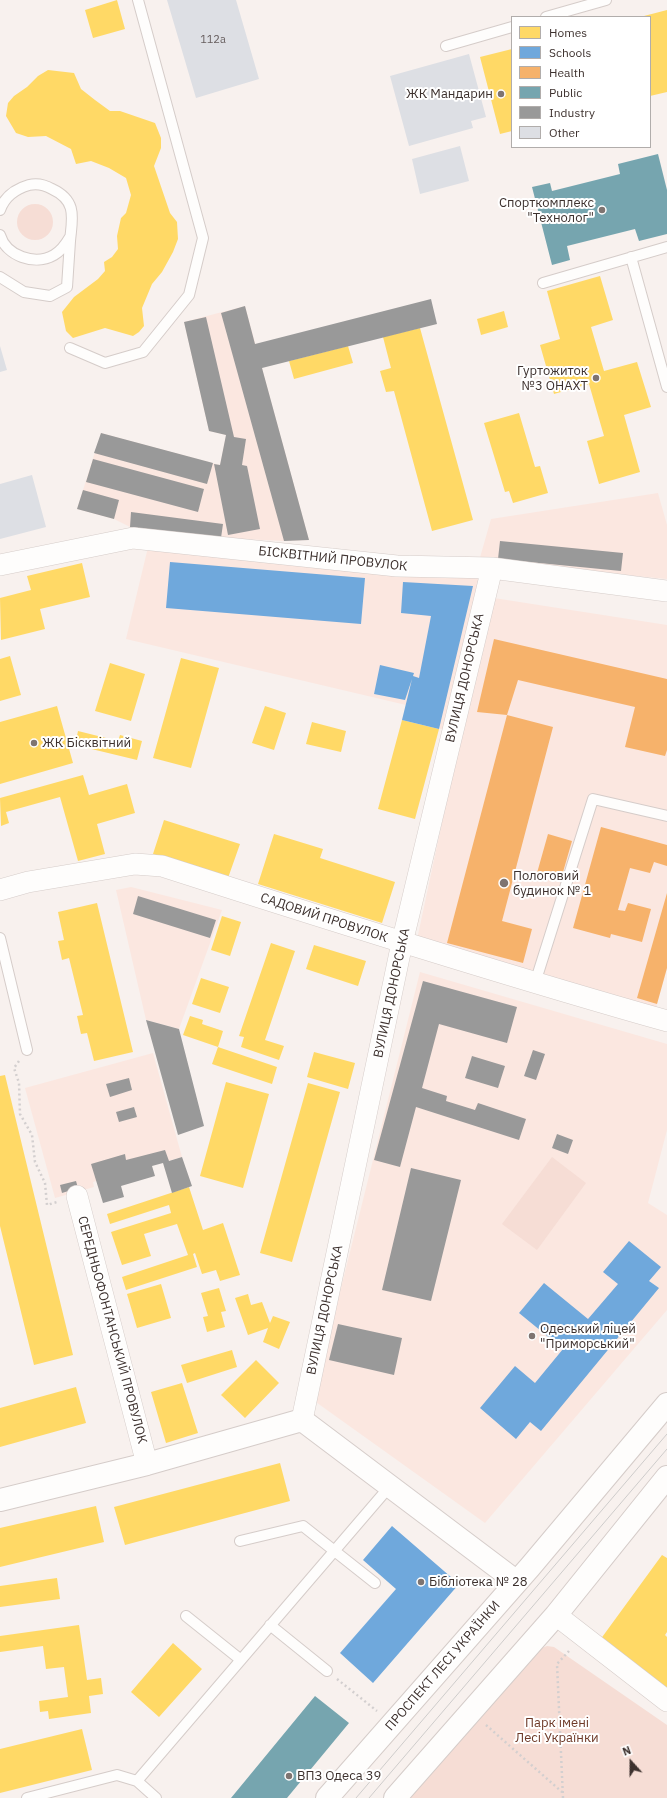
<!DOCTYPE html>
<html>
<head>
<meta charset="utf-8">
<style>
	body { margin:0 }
	#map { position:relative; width:667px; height:1798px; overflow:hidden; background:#f8f1ee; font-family:"IBM Plex Sans",sans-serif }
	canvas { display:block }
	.legend { position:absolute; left:511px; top:16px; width:140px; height:132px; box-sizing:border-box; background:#fff; border:1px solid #b1adab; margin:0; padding:5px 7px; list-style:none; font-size:12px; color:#3d312e }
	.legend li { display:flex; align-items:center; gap:8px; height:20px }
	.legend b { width:20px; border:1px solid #b1adab }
	.north { position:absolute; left:611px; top:1742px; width:40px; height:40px; -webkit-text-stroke:3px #fff; paint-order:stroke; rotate:339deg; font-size:11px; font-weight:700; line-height:16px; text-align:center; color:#3d312e }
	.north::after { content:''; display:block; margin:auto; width:14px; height:18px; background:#3d312e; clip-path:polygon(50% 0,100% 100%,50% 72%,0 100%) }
</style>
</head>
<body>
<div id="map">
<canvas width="667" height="1798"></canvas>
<ul class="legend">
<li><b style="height:11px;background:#ffd966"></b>Homes</li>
<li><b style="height:11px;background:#6fa8dc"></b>Schools</li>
<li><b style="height:11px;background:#f6b26b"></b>Health</li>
<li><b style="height:11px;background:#76a5af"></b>Public</li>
<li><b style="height:11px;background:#999"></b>Industry</li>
<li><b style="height:11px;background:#dddfe4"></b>Other</li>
</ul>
<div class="north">N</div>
</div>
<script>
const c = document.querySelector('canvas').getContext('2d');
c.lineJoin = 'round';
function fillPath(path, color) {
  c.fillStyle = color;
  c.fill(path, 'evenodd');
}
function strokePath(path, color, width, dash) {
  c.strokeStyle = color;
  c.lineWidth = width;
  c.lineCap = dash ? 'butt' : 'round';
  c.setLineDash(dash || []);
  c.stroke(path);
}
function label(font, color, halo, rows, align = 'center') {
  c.font = font + ' "IBM Plex Sans",sans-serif';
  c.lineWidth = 4;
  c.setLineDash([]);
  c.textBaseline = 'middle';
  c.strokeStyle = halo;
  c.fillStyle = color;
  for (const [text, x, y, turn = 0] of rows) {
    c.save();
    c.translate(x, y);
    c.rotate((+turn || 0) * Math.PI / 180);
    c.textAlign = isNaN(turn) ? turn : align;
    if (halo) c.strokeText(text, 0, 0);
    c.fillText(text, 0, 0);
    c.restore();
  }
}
fillPath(new Path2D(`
	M245,306L309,540L284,541L221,538L130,527L114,519L77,509L101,433L220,465L226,435L209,431L184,322Z
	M658,493L667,525V579L479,561L491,519Z
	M149,543L490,570L450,731L402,720L406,705L126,639Z
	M494,598L667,625V968L653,1019L415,949L466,710Z
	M131,887L222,910L179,1029L146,1020L116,890Z
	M420,972L667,1044V1130L648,1203L667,1215V1310L485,1523L313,1400Z
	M153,1053L182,1157L93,1182L94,1187L55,1198L25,1088Z`), '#fbe7e0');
fillPath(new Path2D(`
	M17 222a18 18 0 1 1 36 0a18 18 0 1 1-36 0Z
	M552,1157L586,1183L537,1250L502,1224Z
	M547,1646L554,1647L667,1725V1798H410L519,1670L539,1649Z`), '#f6ddd5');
fillPath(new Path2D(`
	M117,0L125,29L93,38L85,10Z
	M667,10V92L650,96V17L644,16Z
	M512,49V131L500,134L480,57Z
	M48,70L74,73L81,89L95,100L110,111H120L155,123L161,138V148L154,166L170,213L177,222L178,239L173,252L162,272L152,284L142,308L144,326L139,332L133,336L105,328L73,338L66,331L62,312L74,297L98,279L105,271L104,262L112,257L118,249L117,236L121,218L126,213L131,195L126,178L109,168L91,161L76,164L71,149L46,136L28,137L16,133L6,116L8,103L14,96L27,87L38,76Z
	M600,276L613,320L591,327L604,371L637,362L651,407L624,415L640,472L599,484L587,441L604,436L589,384L554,394L540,345L560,339L547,291Z
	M504,311L508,327L481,335L477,319Z
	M420,328L473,520L432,531L394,391L386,392L380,371L391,368L383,337Z
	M348,346L353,363L294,379L289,361Z
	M519,413L535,467L540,466L548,493L513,503L509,491L505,492L484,423Z
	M82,563L90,597L40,609L45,629L1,640L0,598L31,590L27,576Z
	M10,656L21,695L0,701V659Z
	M181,658L219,668L191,768L153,758Z
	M110,663L145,674L131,721L95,711Z
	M57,706L73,763L0,784V722Z
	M265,706L286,713L274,750L252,743Z
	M402,720L439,729L415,819L378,809Z
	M312,722L346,731L341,752L306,744Z
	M78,731L118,741L120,735L142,741L137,760L75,745Z
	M83,775L89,795L127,784L135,813L97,824L105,854L78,861L60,797L6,812L9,823L1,826L0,798Z
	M164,820L240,844L228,878L153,854Z
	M274,834L323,849L320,858L395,882L382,923L258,884Z
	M97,903L133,1052L94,1061L87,1033L81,1034L77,1016L83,1015L69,958L62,960L58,941L64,940L58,912Z
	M222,916L241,922L230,956L211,950Z
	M271,943L295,951L265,1040L284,1046L279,1060L241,1047L244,1037L239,1036Z
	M314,945L366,961L358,986L306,969Z
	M201,978L229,987L220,1013L192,1004Z
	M190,1016L203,1020L202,1024L223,1031L218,1047L183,1035Z
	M218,1047L277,1067L272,1084L212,1064Z
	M314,1052L355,1063L348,1089L307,1077Z
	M5,1075L73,1355L34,1365L0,1226V1076Z
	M226,1082L269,1094L243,1188L200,1176Z
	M308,1083L340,1092L292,1262L260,1253Z
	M189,1187L203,1230L223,1223L240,1275L220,1281L216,1270L202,1274L195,1253L193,1254L197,1267L126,1290L122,1277L188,1255L177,1224L144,1234L151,1256L122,1265L111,1232L171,1213L169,1205L110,1224L107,1214Z
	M161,1284L171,1318L137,1328L127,1294Z
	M219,1288L226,1311L221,1312L225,1327L207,1332L203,1317L208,1316L201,1293Z
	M248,1294L251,1305L262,1302L270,1323L273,1316L290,1322L279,1349L263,1342L268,1328L248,1335L235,1298Z
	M232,1350L237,1367L187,1383L181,1365Z
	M256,1360L279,1383L245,1418L221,1395Z
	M182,1383L198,1433L166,1443L151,1392Z
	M76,1387L86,1423L0,1447V1408Z
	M280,1463L290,1501L125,1545L114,1507Z
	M96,1506L104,1542L0,1567V1528Z
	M662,1555L667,1558V1632L665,1635L667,1637V1688L600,1640Z
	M57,1578L60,1599L0,1607V1586Z
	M79,1625L87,1680L101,1678L103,1694L89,1696L91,1713L49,1719L48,1711L40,1712L39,1701L68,1697L64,1667L46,1669L43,1646L0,1652V1636Z
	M173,1643L202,1669L159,1717L131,1692Z
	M82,1729L92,1770L0,1793V1749Z`), '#ffd966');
fillPath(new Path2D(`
	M170,562L365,578L361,624L166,608Z
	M403,582L473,586L439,729L402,720L412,679L405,700L374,694L380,665L414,673L413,676L419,678L431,616L401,613Z
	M629,1241L661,1267L649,1281L659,1288L541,1431L530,1422L516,1439L480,1408L515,1366L535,1383L563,1349L519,1313L544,1283L588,1319L618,1284L603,1272Z
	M392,1526L459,1584L373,1683L340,1653L396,1589L363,1560Z`), '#6fa8dc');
fillPath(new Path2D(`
	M494,639L667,679V750L665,756L625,747L635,707L518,680L507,715L477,712Z
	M507,715L553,727L502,921L532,929L523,963L447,943Z
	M601,827L667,845V866L654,862L650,873L630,868L618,910L625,911L628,903L651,909L642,942L611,934L610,938L573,928Z
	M548,834L572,841L561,879L537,873Z
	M667,893V968L657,1004L637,998Z`), '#f6b26b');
fillPath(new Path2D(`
	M658,154L667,190V234L639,241L635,229L567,246L570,260L552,265L532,187L550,183L552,191L620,174L618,164Z
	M315,1696L349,1723L287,1798H231Z`), '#76a5af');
fillPath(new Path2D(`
	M431,299L437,324L262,368L309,540L284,541L221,313L245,306L255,344Z
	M206,317L234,437L246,439L242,465L247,466L260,529L228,535L214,464L220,465L226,435L209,431L184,322Z
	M101,433L213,463L207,484L94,453Z
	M93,459L204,489L198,512L86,482Z
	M83,490L119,500L114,519L77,509Z
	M131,512L223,524L221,538L130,527Z
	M500,541L623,553L621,571L498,559Z
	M138,896L216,920L210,938L133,914Z
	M423,981L517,1007L507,1043L439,1024L422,1088L447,1096L446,1101L475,1110L478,1103L526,1119L519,1140L416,1107L400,1167L374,1160Z
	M146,1020L179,1029L204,1126L178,1135Z
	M533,1050L545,1054L536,1080L524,1076Z
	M472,1056L505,1066L498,1088L465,1078Z
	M129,1078L132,1090L110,1097L106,1084Z
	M134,1107L137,1117L119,1122L116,1112Z
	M557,1134L573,1140L568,1154L552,1148Z
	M165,1150L169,1161L182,1157L192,1186L172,1193L163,1163L152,1166L155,1176L121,1186L124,1197L103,1203L91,1164L125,1154L126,1160Z
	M411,1168L461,1180L431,1301L382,1290Z
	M76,1181L78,1188L62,1193L60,1185Z
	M338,1324L402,1338L394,1375L329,1360Z`), '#999');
fillPath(new Path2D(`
	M167,0H236L259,79L196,98Z
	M469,54L486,117L471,121L473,128L409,146L390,76Z
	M460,146L469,181L420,194L412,159Z
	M0,346L7,370L0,372Z
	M32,475L46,527L0,539V484Z`), '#dddfe4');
const lane = new Path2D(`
	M546,17L606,0
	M446,46L512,27
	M0,210C5,196 15,189 29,185C37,183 45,185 52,189C78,201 72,219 70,241C69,256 68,271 67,287L50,296L24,292L0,277
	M0,235C6,256 35,266 54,255C61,251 66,244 70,237
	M631,257L667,387
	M543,283L667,247
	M70,348L105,363L143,352L189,295L203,238L138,0
	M0,938L27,1050
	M535,983L593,799L667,816
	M240,1541L303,1526L375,1583
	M186,1616L241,1660
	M270,1625L327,1671
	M137,1781L156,1798
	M27,1798L117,1775L137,1781L390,1486`);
const street = new Path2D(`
	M0,565L133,538L397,566L492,568L667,591
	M0,890L28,882L135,864L162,866C330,920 497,973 667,1021
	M77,1196L147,1464
	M302,1420L402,943L492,568
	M556,1615L667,1701`);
const secondary = new Path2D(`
	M0,1500L147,1464L302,1420L517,1582
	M327,1798L530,1567L667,1404
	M395,1798L556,1615L667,1477`);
strokePath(lane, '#d5ccc9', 12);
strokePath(street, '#d5ccc9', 22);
strokePath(secondary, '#d5ccc9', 24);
strokePath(new Path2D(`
	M19,1061L14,1068L19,1083L20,1114L32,1135L35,1162L45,1183L47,1205L57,1202
	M337,1679L377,1711
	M486,1725L562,1792
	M563,1798L557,1664L569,1651`), '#d3cfcf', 2.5, [2, 3]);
strokePath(lane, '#fefdfc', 10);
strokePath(street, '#fefdfc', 21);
strokePath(secondary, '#fefdfc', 22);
strokePath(new Path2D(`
	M356,1798L667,1434
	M369,1798L667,1449`), '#cecccb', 1);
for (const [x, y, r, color] of [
	[501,94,4,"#7e7471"],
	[602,210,4,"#7e7471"],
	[596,378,4,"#7e7471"],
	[34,743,4,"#7e7471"],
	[504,883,5,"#7e7471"],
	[532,1336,4,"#7e7471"],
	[421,1582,4,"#7e7471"],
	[289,1776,4,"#7e7471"]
]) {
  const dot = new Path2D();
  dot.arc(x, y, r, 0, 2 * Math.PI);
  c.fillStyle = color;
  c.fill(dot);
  strokePath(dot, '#fff', 1.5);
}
label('11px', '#655c5c', null, [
	["112а",213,40]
]);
label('13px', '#3d312e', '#fff', [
	["ЖК Мандарин",493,94,"right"],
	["Спорткомплекс",594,203,"right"],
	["\"Технолог\"",594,218,"right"],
	["Гуртожиток",588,371,"right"],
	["№3 ОНАХТ",588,386,"right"],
	["ЖК Бісквітний",42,743],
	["Пологовий",513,876],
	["будинок № 1",513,891],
	["Одеський ліцей",540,1329],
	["\"Приморський\"",540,1344],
	["Бібліотека № 28",429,1582],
	["ВПЗ Одеса 39",297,1776]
], 'left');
label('13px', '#3d312e', '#fff', [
	["БІСКВІТНИЙ ПРОВУЛОК",333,559,6],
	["ВУЛИЦЯ ДОНОРСЬКА",465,678,-77],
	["САДОВИЙ ПРОВУЛОК",324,918,18],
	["ВУЛИЦЯ ДОНОРСЬКА",392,993,-78],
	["ВУЛИЦЯ ДОНОРСЬКА",325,1310,-78],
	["СЕРЕДНЬОФОНТАНСЬКИЙ ПРОВУЛОК",112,1330,75],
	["ПРОСПЕКТ ЛЕСІ УКРАЇНКИ",443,1666,-49]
]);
label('13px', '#6d3927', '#fff', [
	["Парк імені",557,1723],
	["Лесі Українки",557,1738]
]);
</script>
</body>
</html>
